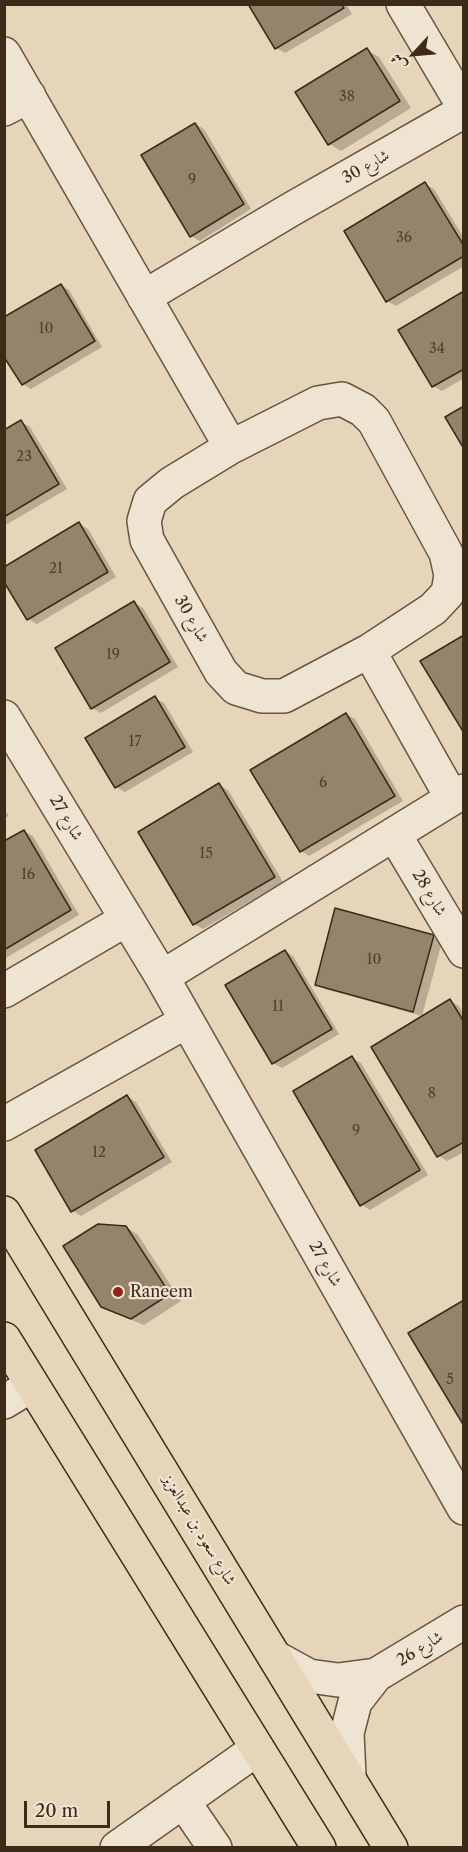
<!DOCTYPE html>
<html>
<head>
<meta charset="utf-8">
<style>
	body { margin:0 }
	#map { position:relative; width:468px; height:1852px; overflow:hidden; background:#e6d5b8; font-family:"Libre Caslon Text",Amiri,serif }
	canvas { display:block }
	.frame { position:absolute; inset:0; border:6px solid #3d2a19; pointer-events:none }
	.north { position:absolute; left:384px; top:24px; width:60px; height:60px; -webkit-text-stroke:4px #efe4d1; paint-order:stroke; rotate:244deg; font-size:16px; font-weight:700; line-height:24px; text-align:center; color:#3d2a19 }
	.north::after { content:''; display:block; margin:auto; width:21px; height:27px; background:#3d2a19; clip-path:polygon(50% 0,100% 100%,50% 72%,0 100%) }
	.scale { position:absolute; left:24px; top:1801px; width:86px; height:27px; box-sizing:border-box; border:3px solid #3d2a19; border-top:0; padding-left:8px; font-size:18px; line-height:21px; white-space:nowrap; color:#3d2a19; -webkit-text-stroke:4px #efe4d1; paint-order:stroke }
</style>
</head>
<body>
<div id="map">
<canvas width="468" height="1852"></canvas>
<div class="frame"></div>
<div class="north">ش</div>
<div class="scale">20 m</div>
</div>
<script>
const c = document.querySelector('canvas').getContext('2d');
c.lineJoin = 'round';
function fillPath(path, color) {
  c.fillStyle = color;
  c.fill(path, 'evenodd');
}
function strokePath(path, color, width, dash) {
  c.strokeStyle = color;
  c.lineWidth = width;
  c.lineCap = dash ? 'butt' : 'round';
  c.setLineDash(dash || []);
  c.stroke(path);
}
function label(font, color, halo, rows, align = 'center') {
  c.font = font + ' "Libre Caslon Text",Amiri,serif';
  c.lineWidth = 4.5;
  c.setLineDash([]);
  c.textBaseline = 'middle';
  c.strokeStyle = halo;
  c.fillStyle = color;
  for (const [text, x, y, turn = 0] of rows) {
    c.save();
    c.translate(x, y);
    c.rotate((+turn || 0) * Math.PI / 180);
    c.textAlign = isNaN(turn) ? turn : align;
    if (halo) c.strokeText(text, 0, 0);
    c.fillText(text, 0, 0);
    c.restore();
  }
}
fillPath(new Path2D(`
	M250,4H346L352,14L285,53L276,48Z
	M367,50L379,57L411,108L341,151L329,144Z
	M195,124L204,129L251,209L200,241L191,236Z
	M425,184L434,189L464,238V266L396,306L387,301Z
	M61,285L69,290L102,347L31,389L23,384Z
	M464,293V378L442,391L433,386Z
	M21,422L30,427L67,489L4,526V432Z
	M79,524L88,529L116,577L37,624L28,619Z
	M134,603L143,608L178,667L101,713L92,708Z
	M155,698L164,703L193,752L125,792L116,787Z
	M346,714L355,719L403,801L309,856L301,851Z
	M219,785L228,790L283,882L203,929L194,924Z
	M4,809L9,816L4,818Z
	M24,831L33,836L79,915L4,959V843Z
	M433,937L442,942L422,1016L325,989L317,984Z
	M285,951L293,956L339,1034L282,1068L273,1063Z
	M450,1001L459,1006L464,1014V1152L447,1161L439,1156L373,1047Z
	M352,1058L361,1063L428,1175L370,1210L362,1205Z
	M127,1096L136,1102L172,1162L81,1216L73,1211Z
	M126,1227L138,1235L181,1301L144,1325L115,1313L102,1306Z`), '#0003');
const building = new Path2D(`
	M248,4H341L344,8L275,49Z
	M367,48L400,101L328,145L295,92Z
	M195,123L244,204L190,237L141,155Z
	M425,182L464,246V256L386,302L344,231Z
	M61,284L95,341L22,385L4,357V317Z
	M464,291V369L432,387L398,330Z
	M464,406V449L445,417Z
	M21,420L59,484L4,517V430Z
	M79,522L108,572L27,620L4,582V567Z
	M134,601L170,662L91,709L55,648Z
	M464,635V733L420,661Z
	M155,696L185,747L115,788L85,738Z
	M346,713L395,796L300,852L250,770Z
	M219,783L275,877L193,925L138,832Z
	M24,830L71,910L4,950V841Z
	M335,908L434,935L413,1012L315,985Z
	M285,950L332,1029L272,1064L225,985Z
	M450,999L464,1022V1142L437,1157L371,1047Z
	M352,1056L420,1170L360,1206L293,1091Z
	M127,1095L164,1157L71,1212L35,1150Z
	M98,1224L126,1226L170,1294L131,1319L101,1307L63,1246Z
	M464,1300V1426L408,1333Z`);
fillPath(building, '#95836c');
strokePath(building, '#3d2a19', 1.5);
const minor = new Path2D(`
	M403,4L464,107
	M4,54L231,447
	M4,109L29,96
	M144,297L290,210L464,111
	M342,399L363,410L374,421L446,553L451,575L448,593L433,609L369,651L284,696H262L236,688L221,672L147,540L144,521L150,501L172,483L231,447L318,403Z
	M369,651L452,798
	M4,717L162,977L464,1508
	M394,834L464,951
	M162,977L464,791
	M4,991L127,919
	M4,1124L187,1021
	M4,1402L32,1385
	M278,1659L309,1676L338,1680L376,1675
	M349,1776L347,1733L355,1702L376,1675L464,1622
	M183,1801L215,1848
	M117,1848L257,1749`);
const major = new Path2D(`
	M4,1213L391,1848
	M4,1339L319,1848`);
strokePath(minor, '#675541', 36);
strokePath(major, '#3d2a19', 36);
strokePath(minor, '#efe4d1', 33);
strokePath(major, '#e6d5b8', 33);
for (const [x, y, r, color] of [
	[118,1292,6,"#8f2418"]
]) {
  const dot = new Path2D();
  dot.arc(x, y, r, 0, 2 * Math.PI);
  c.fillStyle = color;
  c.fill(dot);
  strokePath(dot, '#efe4d1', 2);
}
label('14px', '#53402e', null, [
	["38",347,97],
	["9",192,180],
	["36",404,238],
	["10",46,329],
	["34",437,349],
	["23",24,457],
	["21",56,569],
	["19",113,655],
	["17",135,742],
	["6",323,783],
	["15",206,854],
	["16",28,875],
	["10",374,960],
	["11",278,1007],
	["8",432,1094],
	["9",356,1131],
	["12",99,1153],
	["5",450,1380]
]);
label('16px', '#3d2a19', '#efe4d1', [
	["شارع 30",366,167,-30],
	["شارع 30",191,619,60],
	["شارع 27",66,818,59],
	["شارع 28",429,893,59],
	["شارع 27",325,1264,60],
	["شارع سعود بن عبدالعزيز",199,1530,59],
	["شارع 26",420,1649,-32]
]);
label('16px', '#3d2a19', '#efe4d1', [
	["Raneem",130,1292]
], 'left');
</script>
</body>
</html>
